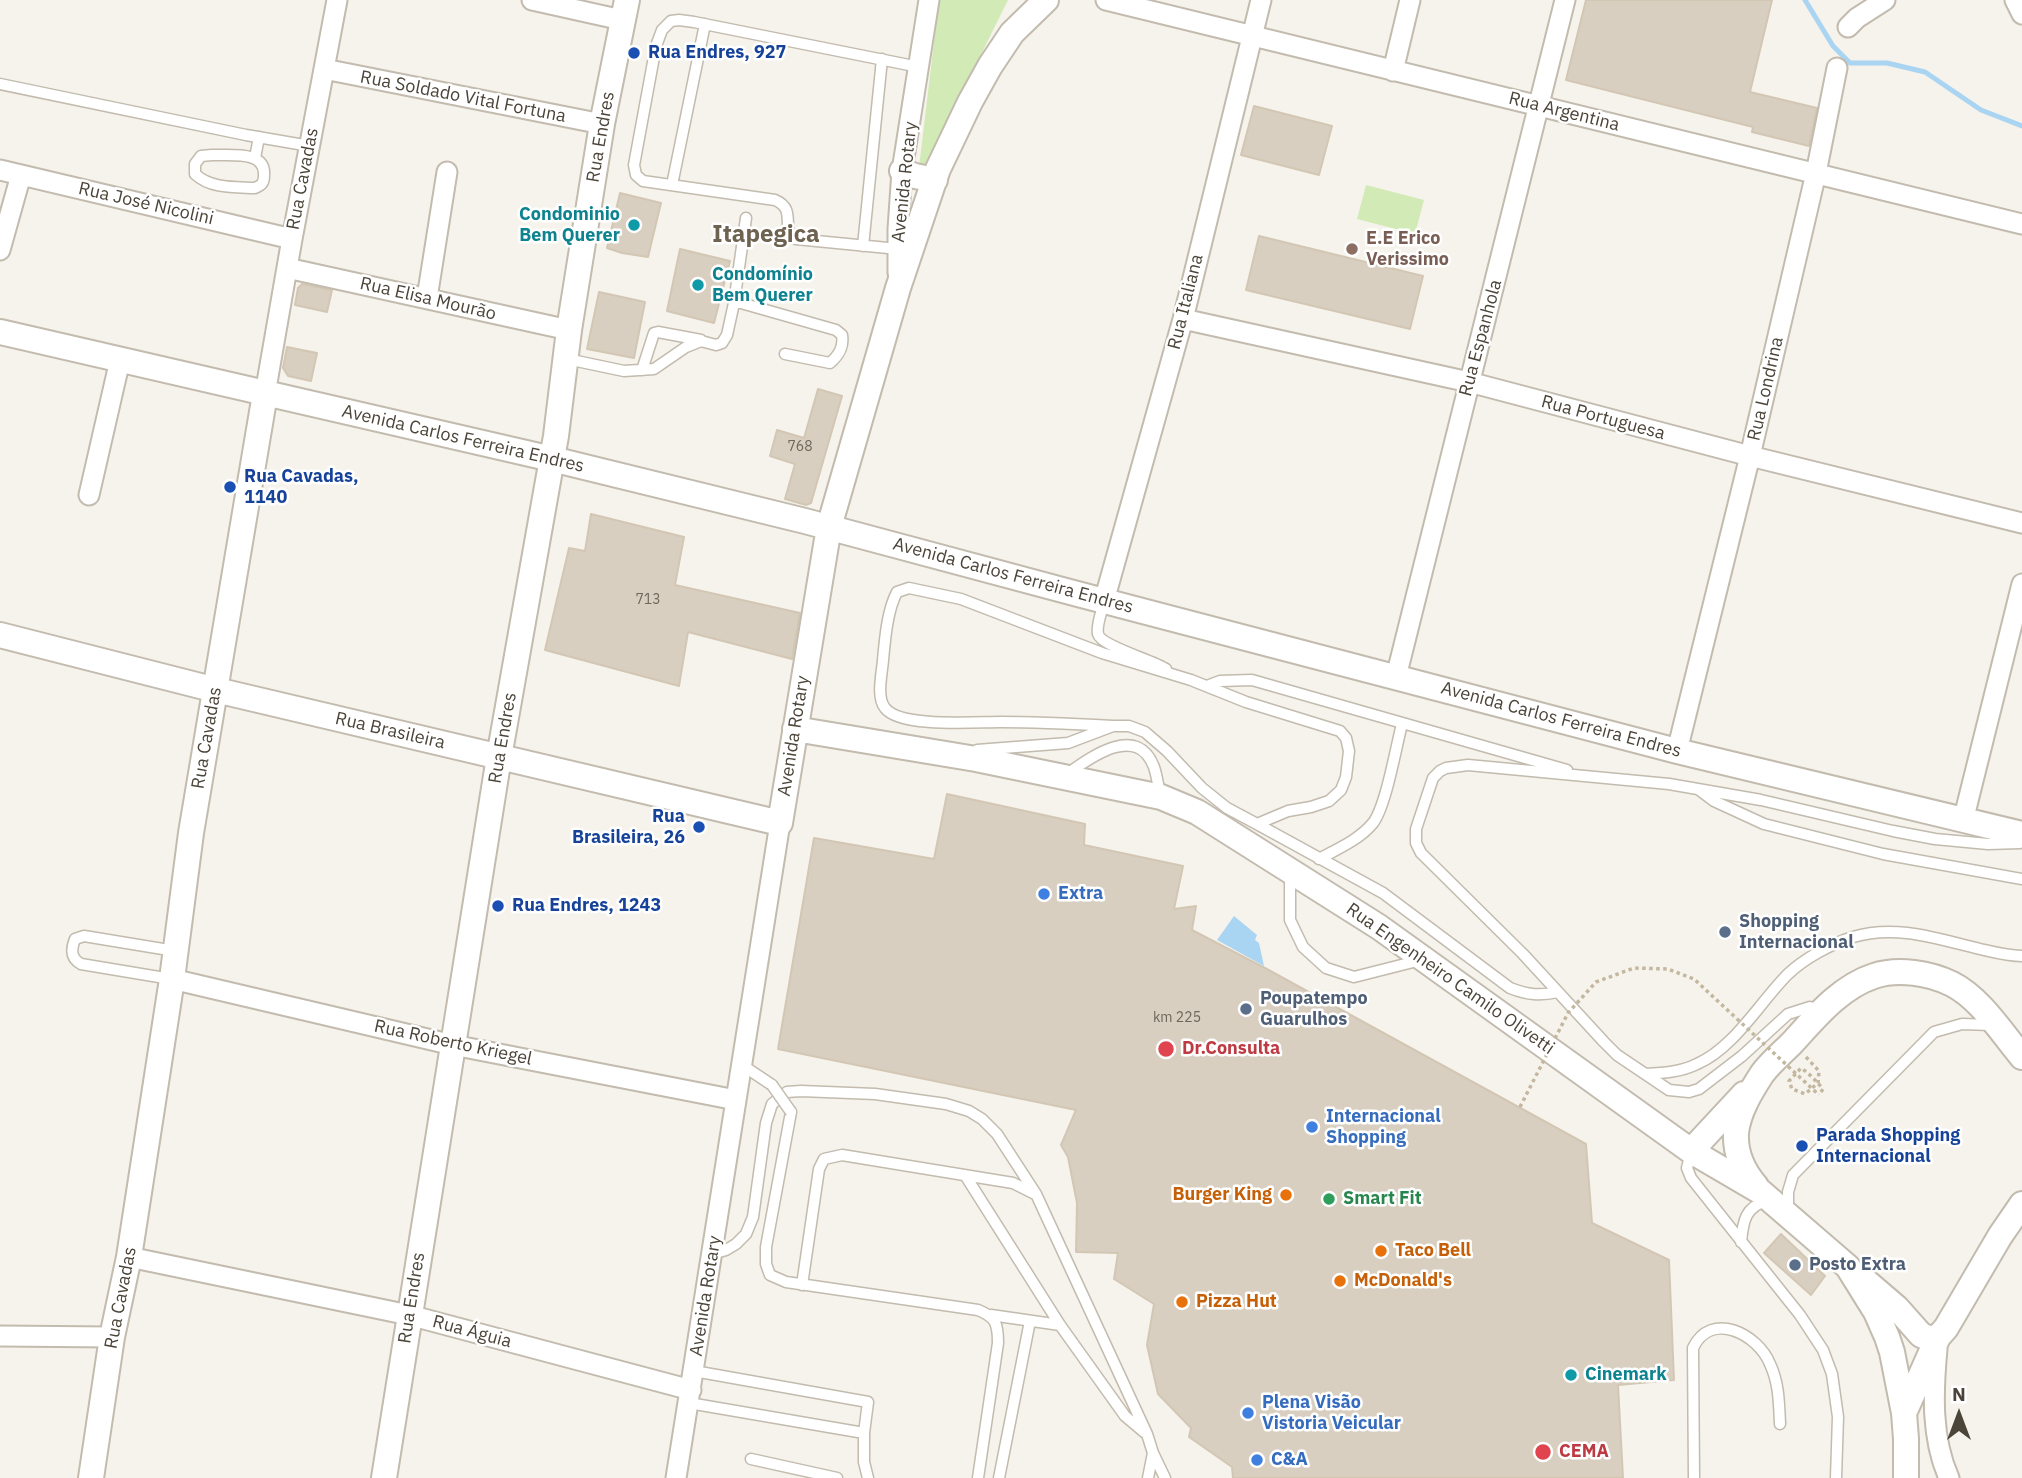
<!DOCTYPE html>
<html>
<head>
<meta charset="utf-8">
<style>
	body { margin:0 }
	#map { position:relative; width:2022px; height:1478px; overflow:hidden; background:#f6f3ec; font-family:"IBM Plex Sans",sans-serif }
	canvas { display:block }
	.north { position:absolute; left:1924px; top:1380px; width:70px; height:70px; -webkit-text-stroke:5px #fff; paint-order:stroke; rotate:0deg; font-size:19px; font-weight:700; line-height:28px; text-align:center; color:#4b4439 }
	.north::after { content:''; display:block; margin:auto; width:24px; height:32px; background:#4b4439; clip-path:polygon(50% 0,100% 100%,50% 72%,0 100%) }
</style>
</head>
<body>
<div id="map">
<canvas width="2022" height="1478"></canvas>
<div class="north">N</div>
</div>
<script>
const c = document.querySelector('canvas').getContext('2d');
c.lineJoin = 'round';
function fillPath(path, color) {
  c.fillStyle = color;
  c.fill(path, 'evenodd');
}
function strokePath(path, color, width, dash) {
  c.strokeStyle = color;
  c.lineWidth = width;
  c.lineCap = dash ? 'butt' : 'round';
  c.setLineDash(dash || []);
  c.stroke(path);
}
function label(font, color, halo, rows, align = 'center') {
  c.font = font + ' "IBM Plex Sans",sans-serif';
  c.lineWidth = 5;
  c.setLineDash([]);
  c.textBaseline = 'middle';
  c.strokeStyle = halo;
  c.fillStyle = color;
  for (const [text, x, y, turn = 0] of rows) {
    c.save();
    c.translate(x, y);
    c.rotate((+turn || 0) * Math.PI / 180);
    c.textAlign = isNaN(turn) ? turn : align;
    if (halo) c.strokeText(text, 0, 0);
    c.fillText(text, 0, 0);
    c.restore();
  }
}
fillPath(new Path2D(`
	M939,0H1008L917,184Z
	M1366,185L1424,200L1415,234L1357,219Z`), '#d2eab5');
fillPath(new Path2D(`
	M1234,916L1257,935L1255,940L1259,943L1264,966L1217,940Z`), '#a9d4f2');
strokePath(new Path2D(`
	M1805,0L1833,46L1850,63H1887L1925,72L1981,110L2022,126`), '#a9d4f2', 5);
const building = new Path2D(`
	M1586,0H1772L1750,92L1817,108L1809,146L1752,132L1753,127L1566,80Z
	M1254,106L1332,126L1319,175L1241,155Z
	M620,193L661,203L648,257L622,253L607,248Z
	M1259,236L1423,276L1410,329L1246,290Z
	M680,249L730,261L714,323L667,311Z
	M302,284L332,290L327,312L295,305L298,288Z
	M599,292L645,302L634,358L587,349Z
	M287,347L317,353L311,381L288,376L283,368Z
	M818,389L842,396L811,503L806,505L785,499L795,464L770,456L777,430L804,438Z
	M591,514L684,537L675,585L800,613L792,659L688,632L679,686L545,650L569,548L585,551Z
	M947,794L1085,824L1084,845L1183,866L1174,909L1196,906L1192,930L1265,968L1586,1144L1592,1223L1669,1260L1674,1380L1618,1385L1623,1478H1233L1232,1467L1189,1437L1191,1428L1158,1394L1147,1345L1154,1304L1114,1279L1118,1253L1076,1252L1077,1203L1068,1157L1061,1145L1076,1110L778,1049L814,838L934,859Z
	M1781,1234L1825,1276L1811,1295L1764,1253Z`);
fillPath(building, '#d8cfc1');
strokePath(building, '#d3c7b4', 2);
const service = new Path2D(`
	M0,84L246,135L310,146
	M212,155C229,156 266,150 264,175C264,183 262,185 255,188C235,187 211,189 195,174V164L201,156Z
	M255,158L259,137
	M672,185L705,24
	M863,246L882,59
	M898,249L796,239C779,228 798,210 775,200L643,181L636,175L634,165L656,46L662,30L671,21L679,20L694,22L919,67
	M734,303L746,218
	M567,359L624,371L654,369L686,347L701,341L716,345L722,343L727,335L734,303H741L836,330L842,335C844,347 839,355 830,363L785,354
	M642,370L654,333L658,332L701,340
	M1104,602C1102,611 1096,625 1098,634C1101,646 1152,660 1166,669
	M1207,686L1220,681L1252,680L1567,770
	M977,750L1068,743L1113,726H1129L1145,732L1167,751L1202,788L1227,808L1257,824L1288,811L1311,807L1329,801L1341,790L1346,777L1349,751L1346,738L1340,731L1246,702L1191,680L1102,653L961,599L909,588L897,592C887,611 885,639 883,660C882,674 876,697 885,708C900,728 976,722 1000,722C1038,722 1076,724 1113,726
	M1067,774C1091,757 1137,723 1154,767C1157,776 1158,785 1160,794
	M1698,789L1714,801L1764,824L1883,854L2022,879
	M1257,824L1383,893L1510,988C1528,995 1540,996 1558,992
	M1319,859C1337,849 1359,840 1373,823C1386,806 1396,747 1402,724
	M1290,874V920L1303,947L1326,968L1354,977L1421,960
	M171,979L81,964C70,958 71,949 75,939L84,936L175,951
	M1820,1012L1810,1007L1788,1014L1742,1056L1699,1089L1689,1092L1669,1090L1617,1055L1604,1042L1523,954L1421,853L1416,843V829L1433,778L1440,771L1446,768L1468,765L1669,784L1761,800L1893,831L1935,839L1988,844L2020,843
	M742,1065L772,1085
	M1645,1074C1663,1073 1681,1072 1697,1064C1734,1048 1760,1002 1788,974C1805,958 1831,944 1853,937C1896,924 1938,939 1980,949C1993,952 2008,956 2022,956
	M791,1112L766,1247V1264L770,1275L786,1282L978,1310C996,1317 998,1324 998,1343L978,1478
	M1691,1152L1687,1168L1691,1178L1800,1315L1823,1350L1832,1374L1838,1417L1836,1478
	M965,1175L1060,1325L1125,1416L1144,1432
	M1788,1211V1192L1793,1175L1934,1032L1962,1024L1991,1025
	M1741,1242C1743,1221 1745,1207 1768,1200
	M712,1254L726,1250L736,1244L746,1234L753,1217L766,1123L772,1104L787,1092L801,1091L875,1094L946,1104L969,1111L982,1119L997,1134L1036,1194L1147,1434L1153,1453L1165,1478
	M802,1285L819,1169L824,1159L842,1155L1013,1183L1035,1194
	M991,1315L1060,1325
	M694,1371L868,1402L864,1433
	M689,1403L864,1433V1462L868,1478
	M751,1459L837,1478
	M999,1478L1030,1321
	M1148,1478L1153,1453
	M1694,1478L1693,1348C1711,1310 1758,1334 1770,1364C1779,1383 1779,1403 1780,1424`);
const minor = new Path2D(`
	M532,0L622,20
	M1106,0L2022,224
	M2015,0L2022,14
	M1848,27L1857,18L1885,0
	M324,69L602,124
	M1393,71L1410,0
	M0,170L292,239
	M0,250L21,175
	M287,268L569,330
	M898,273V229L902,171L929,0
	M427,298L447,172
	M1183,319L1469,382L1750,456L2022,523
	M265,394L292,239L337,0
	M89,495L120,360
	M1104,601L1183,319L1261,0
	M1396,677L1565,0
	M1677,751L1750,456L1816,173L1837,68
	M1963,821L2022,584
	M172,979L453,1045L736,1100
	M129,1257L409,1315L691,1390
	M0,1336L112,1337
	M1937,1349C1933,1392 1931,1438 1949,1478
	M676,1478L780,823`);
const tertiary = new Path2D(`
	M902,171L915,176L935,180
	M0,332L552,459L805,521L1070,592L1677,751L2022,834
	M0,635L216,690L780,823L829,527L898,288L938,169L970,102L990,66L1012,33L1046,0
	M795,729L976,759L1161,797L1197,812L1379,927L1691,1151L1761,1192L1848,1267L1876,1312L1887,1337L1892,1352L1904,1413L1906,1439V1478
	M1691,1151L1744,1094
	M1756,1186C1743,1171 1735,1153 1736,1133C1738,1112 1751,1091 1762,1074C1770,1063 1782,1053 1792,1043C1815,1018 1840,987 1874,976C1898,968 1930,973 1952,984C1980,998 2002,1033 2022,1057
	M1862,1278L1897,1308L1921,1335L1931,1339L1938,1337
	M1904,1413L1938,1337L1946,1328L2000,1236L2022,1204
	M91,1478L112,1337L129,1257L172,979L191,833L265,394
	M384,1478L499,757L556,436L569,330L602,124L627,0`);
strokePath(service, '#c2bbae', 13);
strokePath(minor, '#c2bbae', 23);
strokePath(tertiary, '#c2bbae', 28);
strokePath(new Path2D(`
	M1806,1057L1819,1071L1818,1083L1805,1094L1792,1089L1789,1081L1801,1068C1810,1074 1816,1081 1823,1089L1819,1095`), '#c4b79f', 3.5, [3.5, 3.5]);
strokePath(service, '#fff', 10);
strokePath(minor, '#fff', 19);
strokePath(tertiary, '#fff', 24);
const serviceBridge = new Path2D(`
	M772,1085L791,1112`);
strokePath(serviceBridge, '#c2bbae', 13, []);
strokePath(new Path2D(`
	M1520,1107L1568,1013L1596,982L1634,968L1668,969L1694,979L1819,1095`), '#c4b79f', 3.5, [3.5, 3.5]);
strokePath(serviceBridge, '#fff', 10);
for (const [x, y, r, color] of [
	[634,53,7,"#1a4fb4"],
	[634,225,7,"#0f9aa8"],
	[1352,249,7,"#8d6e63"],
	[698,285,7,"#0f9aa8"],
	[230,487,7,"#1a4fb4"],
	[699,827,7,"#1a4fb4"],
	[1044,894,7,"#3f7fe0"],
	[498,906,7,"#1a4fb4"],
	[1725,932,7,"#5c6f8a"],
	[1246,1009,7,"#5c6f8a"],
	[1166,1049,9,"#e0444e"],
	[1312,1127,7,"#3f7fe0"],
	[1802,1146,7,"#1a4fb4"],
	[1286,1195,7,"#e8710a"],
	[1329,1199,7,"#2e9e5b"],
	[1381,1251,7,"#e8710a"],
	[1795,1265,7,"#5c6f8a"],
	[1340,1281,7,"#e8710a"],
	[1182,1302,7,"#e8710a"],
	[1571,1375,7,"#0f9aa8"],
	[1248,1413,7,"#3f7fe0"],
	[1543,1452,9,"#e0444e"],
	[1257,1460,7,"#3f7fe0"]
]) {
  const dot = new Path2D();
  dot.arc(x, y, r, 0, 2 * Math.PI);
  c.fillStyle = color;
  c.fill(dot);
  strokePath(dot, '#fff', 2.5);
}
label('14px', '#6e675b', null, [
	["768",800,447],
	["713",648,600],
	["km 225",1177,1018]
]);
label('bold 18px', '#164399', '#fff', [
	["Rua Endres, 927",648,53],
	["Rua Cavadas,",244,477],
	["1140",244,498],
	["Rua",685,817,"right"],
	["Brasileira, 26",685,838,"right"],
	["Rua Endres, 1243",512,906],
	["Parada Shopping",1816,1136],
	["Internacional",1816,1157]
], 'left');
label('18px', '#4b4439', '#fff', [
	["Rua Soldado Vital Fortuna",463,97,11],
	["Rua Argentina",1564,112,14],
	["Rua Endres",601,137,-80],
	["Rua Cavadas",303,179,-79],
	["Avenida Rotary",905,182,-84],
	["Rua José Nicolini",146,204,13],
	["Rua Elisa Mourão",428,299,13],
	["Rua Italiana",1186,302,-76],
	["Rua Espanhola",1481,338,-75],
	["Rua Londrina",1766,389,-77],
	["Rua Portuguesa",1603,418,15],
	["Avenida Carlos Ferreira Endres",463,439,13],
	["Avenida Carlos Ferreira Endres",1013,576,15],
	["Avenida Carlos Ferreira Endres",1561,720,15],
	["Rua Brasileira",390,731,13],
	["Avenida Rotary",794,736,-81],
	["Rua Cavadas",207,738,-80],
	["Rua Endres",503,738,-80],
	["Rua Engenheiro Camilo Olivetti",1450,979,35],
	["Rua Roberto Kriegel",453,1043,12],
	["Avenida Rotary",706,1296,-81],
	["Rua Cavadas",121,1298,-79],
	["Rua Endres",412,1298,-81],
	["Rua Águia",472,1332,15]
]);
label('bold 18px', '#0d838f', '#fff', [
	["Condominio",620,215,"right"],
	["Bem Querer",620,236,"right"],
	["Condomínio",712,275],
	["Bem Querer",712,296],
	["Cinemark",1585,1375]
], 'left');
label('bold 18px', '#785e54', '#fff', [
	["E.E Erico",1366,239],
	["Verissimo",1366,260]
], 'left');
label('bold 18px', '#366cbe', '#fff', [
	["Extra",1058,894],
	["Internacional",1326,1117],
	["Shopping",1326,1138],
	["Plena Visão",1262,1403],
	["Vistoria Veicular",1262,1424],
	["C&A",1271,1460]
], 'left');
label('bold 18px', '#4e5e75', '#fff', [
	["Shopping",1739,922],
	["Internacional",1739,943],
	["Poupatempo",1260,999],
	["Guarulhos",1260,1020],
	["Posto Extra",1809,1265]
], 'left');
label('bold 18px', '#be3a42', '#fff', [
	["Dr.Consulta",1182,1049],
	["CEMA",1559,1452]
], 'left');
label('bold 18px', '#c56008', '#fff', [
	["Burger King",1272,1195,"right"],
	["Taco Bell",1395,1251],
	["McDonald's",1354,1281],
	["Pizza Hut",1196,1302]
], 'left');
label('bold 18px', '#27864d', '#fff', [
	["Smart Fit",1343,1199]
], 'left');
label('bold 24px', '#6e6250', '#fff', [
	["Itapegica",766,235]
]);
</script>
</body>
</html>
